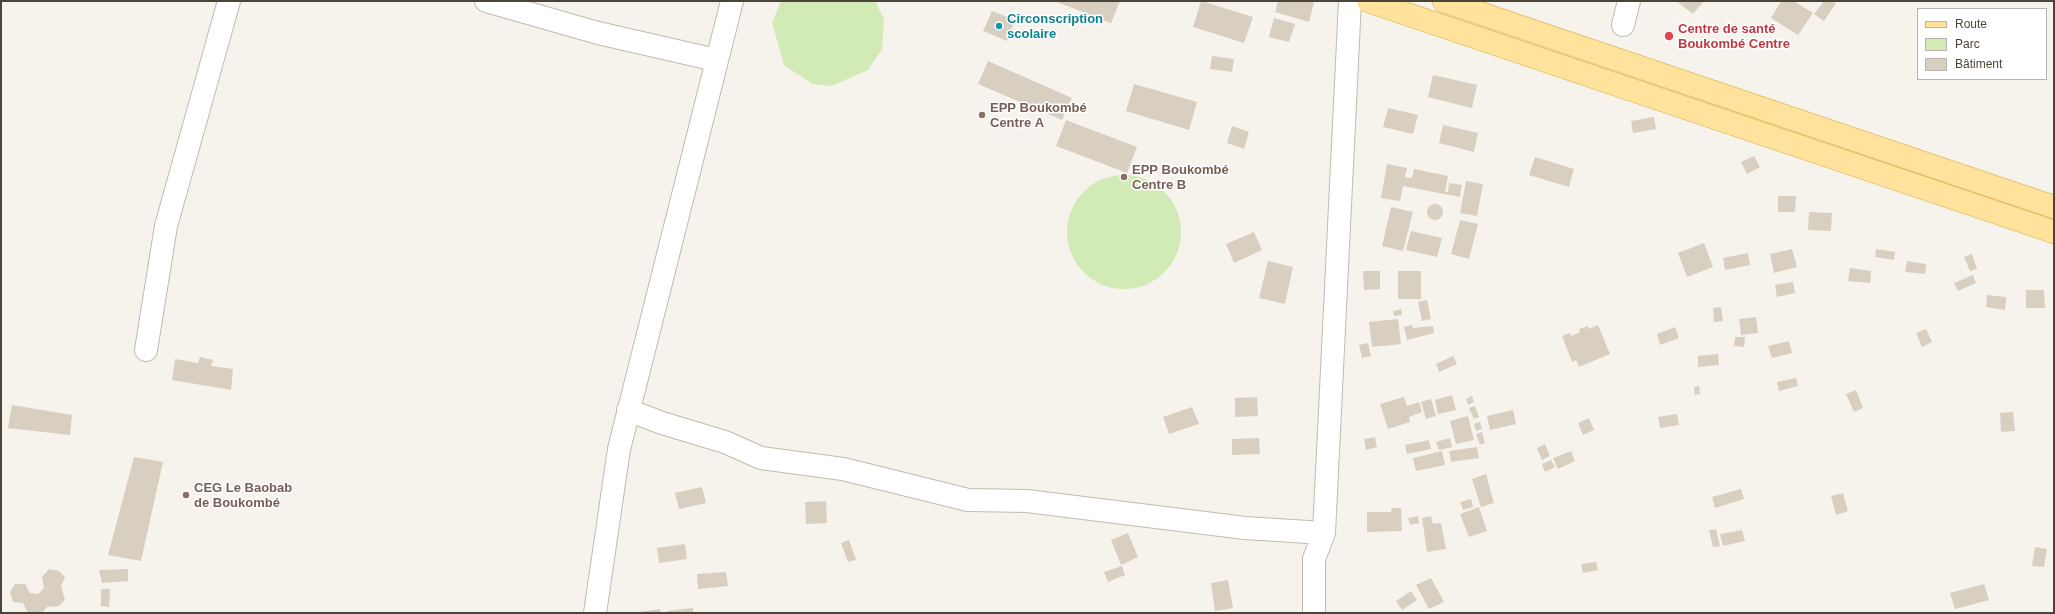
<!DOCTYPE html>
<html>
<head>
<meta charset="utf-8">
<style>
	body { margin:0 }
	#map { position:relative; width:2055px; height:614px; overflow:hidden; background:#f6f3ec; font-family:Helvetica,sans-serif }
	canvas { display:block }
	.frame { position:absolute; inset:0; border:2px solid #4b4439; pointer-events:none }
	.legend { position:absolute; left:1917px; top:8px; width:130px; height:72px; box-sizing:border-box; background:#fff; border:1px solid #b7b4b0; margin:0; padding:5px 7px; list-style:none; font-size:12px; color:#4b4439 }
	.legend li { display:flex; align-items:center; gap:8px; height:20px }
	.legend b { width:20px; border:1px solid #b7b4b0 }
</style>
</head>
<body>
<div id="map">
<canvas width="2055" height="614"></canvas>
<div class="frame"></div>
<ul class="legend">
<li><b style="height:5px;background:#ffe39c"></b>Route</li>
<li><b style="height:11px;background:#d2eab5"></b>Parc</li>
<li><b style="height:11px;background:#d8cfc1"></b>Bâtiment</li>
</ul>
</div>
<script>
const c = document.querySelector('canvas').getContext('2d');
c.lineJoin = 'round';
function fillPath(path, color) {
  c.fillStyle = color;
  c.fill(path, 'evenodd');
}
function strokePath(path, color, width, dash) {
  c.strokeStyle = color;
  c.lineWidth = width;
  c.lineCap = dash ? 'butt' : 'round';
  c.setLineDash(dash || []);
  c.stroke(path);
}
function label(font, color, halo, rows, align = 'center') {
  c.font = font + ' Helvetica,sans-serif';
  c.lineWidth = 3;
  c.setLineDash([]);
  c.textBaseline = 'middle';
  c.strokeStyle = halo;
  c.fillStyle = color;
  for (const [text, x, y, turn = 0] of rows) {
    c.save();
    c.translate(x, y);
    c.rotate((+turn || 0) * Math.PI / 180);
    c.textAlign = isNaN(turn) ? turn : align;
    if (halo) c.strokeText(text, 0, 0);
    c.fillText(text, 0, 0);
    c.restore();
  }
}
fillPath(new Path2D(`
	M781,1H875L884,19L882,49L868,70L831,86L812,84L784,65L772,23Z
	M1067 232a57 57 0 1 1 114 0a57 57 0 1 1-114 0Z`), '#d2eab5');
fillPath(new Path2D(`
	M1054,1H1120L1111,23Z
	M1201,1L1253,17L1244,43L1193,27Z
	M1278,1L1314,2L1309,22L1275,12Z
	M1676,1H1704L1693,14Z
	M1781,1H1794L1813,13L1798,35L1771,18Z
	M1824,1H1833L1836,3L1824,21L1814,14Z
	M992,11L1015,20L1007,41L983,31Z
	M1274,18L1295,24L1289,42L1269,37Z
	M1212,56L1234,59L1232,72L1210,69Z
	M988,61L1072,98L1062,120L978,84Z
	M1433,75L1477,85L1472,108L1428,97Z
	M1134,84L1197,102L1189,130L1126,111Z
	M1388,108L1418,115L1413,134L1383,127Z
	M1654,117L1656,129L1633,133L1631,121Z
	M1066,120L1137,147L1127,173L1056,146Z
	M1443,125L1478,133L1474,152L1439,143Z
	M1232,126L1249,132L1244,149L1227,143Z
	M1754,156L1760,167L1747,174L1741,162Z
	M1535,157L1574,169L1569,187L1529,175Z
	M1387,164L1407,168L1405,177L1412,178L1414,169L1448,176L1445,192H1448L1449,183L1462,185L1460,197L1403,186L1400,201L1381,198Z
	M1466,181L1483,184L1477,216L1460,213Z
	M1778,196H1796L1795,212H1778Z
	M1427 212a8 8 0 1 1 16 0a8 8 0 1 1-16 0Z
	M1391,207L1413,212L1403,251L1382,246Z
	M1809,212L1832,213L1831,231L1808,230Z
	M1460,220L1478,224L1469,259L1451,254Z
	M1411,231L1442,238L1437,257L1406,250Z
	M1254,232L1262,250L1234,263L1226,244Z
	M1704,243L1713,267L1687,277L1678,253Z
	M1792,249L1797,267L1774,273L1770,254Z
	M1876,249L1895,252L1894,260L1875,257Z
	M1748,253L1750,265L1725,270L1723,258Z
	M1972,254L1977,269L1970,271L1964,257Z
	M1268,261L1293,267L1285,304L1259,298Z
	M1907,261L1926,264L1925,274L1905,272Z
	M1850,268L1871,271L1870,283L1848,281Z
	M1363,271H1380V289L1364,290Z
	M1398,271H1421V299H1398Z
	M1973,275L1976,283L1958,291L1954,283Z
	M1793,282L1795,293L1777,297L1775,285Z
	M2026,290H2044L2045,308H2026Z
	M1987,295L2006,297L2005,310L1986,307Z
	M1427,300L1431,319L1422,321L1418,302Z
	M1721,307L1723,321L1714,322L1713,308Z
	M1401,309L1402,315L1394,316L1393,311Z
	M1756,317L1758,333L1741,335L1739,319Z
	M1398,319L1401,344L1372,347L1369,322Z
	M1412,325L1413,328L1433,326L1434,333L1407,340L1404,327Z
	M1598,325L1610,354L1579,367L1576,360L1572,362L1562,336L1570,333L1571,336L1580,332L1579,329L1588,326L1589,329Z
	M1675,327L1679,338L1660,345L1657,334Z
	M1926,329L1932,342L1922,347L1916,333Z
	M1735,337H1745L1744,347L1734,346Z
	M1789,341L1792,353L1772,358L1768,346Z
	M1368,343L1371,356L1362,358L1359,345Z
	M1718,354L1719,365L1698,367V356Z
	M1453,356L1457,364L1439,372L1436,364Z
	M200,357L213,360L211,366L233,369L231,390L172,380L175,359L198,363Z
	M1796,378L1798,386L1779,391L1777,382Z
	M1699,386L1700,394L1695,395L1694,387Z
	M1856,390L1863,408L1854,412L1846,394Z
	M1452,395L1456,410L1438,414L1435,400Z
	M1472,396L1474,402L1468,405L1466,399Z
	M1257,397L1258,416L1235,417V398Z
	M1404,397L1407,406L1419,402L1422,412L1409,417L1410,422L1388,429L1380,404Z
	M1431,399L1436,416L1426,419L1421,402Z
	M12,405L72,415L70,435L8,428Z
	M1475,406L1479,417L1474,419L1469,408Z
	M1192,407L1199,424L1169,434L1163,417Z
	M1513,410L1516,424L1490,430L1487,416Z
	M2013,412L2015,431L2001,432L2000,413Z
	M1677,414L1679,425L1660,428L1658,417Z
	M1468,416L1474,440L1456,444L1450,421Z
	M1589,418L1594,430L1583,435L1578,423Z
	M1480,422L1482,429L1476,431L1474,424Z
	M1482,432L1485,443L1480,445L1476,434Z
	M1375,437L1377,447L1366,450L1364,439Z
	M1259,438L1260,454L1232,455V439Z
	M1450,438L1452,447L1439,450L1436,442Z
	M1429,440L1431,449L1407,454L1405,445Z
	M1545,444L1550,456L1542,460L1537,448Z
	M1477,447L1479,458L1451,462L1449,451Z
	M1442,451L1445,465L1416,471L1413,458Z
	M1571,451L1575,461L1558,469L1553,458Z
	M134,457L163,462L141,561L108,555Z
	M1551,460L1555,467L1545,472L1542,464Z
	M1486,474L1494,503L1481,507L1472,479Z
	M702,487L706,503L679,509L675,493Z
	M1741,489L1744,499L1715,508L1712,497Z
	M1843,493L1848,511L1836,515L1831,496Z
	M1471,499L1473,507L1463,510L1460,502Z
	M826,501L827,523L806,524L805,502Z
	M1479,507L1487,531L1469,537L1460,514Z
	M1392,508H1401L1402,531L1367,532V512H1391Z
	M1418,516L1419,523L1410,525L1408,518Z
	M1431,516L1433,524L1441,523L1446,549L1427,552L1422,518Z
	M1716,529L1720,546L1713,547L1709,530Z
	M1742,530L1745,541L1723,546L1720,534Z
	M1128,533L1138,557L1121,565L1111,540Z
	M849,540L856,560L848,562L841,543Z
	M685,544L687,559L659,563L657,548Z
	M2035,547L2047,549L2044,567L2032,566Z
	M1596,562L1598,570L1583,573L1581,564Z
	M1122,566L1125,575L1108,582L1104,572Z
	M49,569L59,571L65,577L61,586L65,600L59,606L47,607L42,613H28L23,603L13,602L10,592L15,584H25L30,593L38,594L44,588L42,577Z
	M128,569V581L102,583L99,570Z
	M726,572L728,586L698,589L697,574Z
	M1431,578L1444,602L1429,609L1416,585Z
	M1228,580L1233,608L1215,611L1211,583Z
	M1984,584L1989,600L1955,609L1950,593Z
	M101,589H110L109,607L101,606Z
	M1411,591L1417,600L1402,610L1396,601Z
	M693,608V613H667V611Z
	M660,609L661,613H638V612Z`), '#d8cfc1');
const minor = new Path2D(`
	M486,1L598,33L716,60
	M1623,25L1629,1
	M146,350L166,226L229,1
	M628,410L662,423L725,442L761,458L843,469L968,500L1027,501L1245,528L1324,533
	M595,613L619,449L732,1
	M1314,613V559L1324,533L1350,1`);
const major = new Path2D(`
	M1368,1L2054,232
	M1444,1L2054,207`);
strokePath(minor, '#c2bbae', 24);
strokePath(major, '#e6c16a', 24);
strokePath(minor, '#fff', 22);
strokePath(major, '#ffe39c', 22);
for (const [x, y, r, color] of [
	[999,26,4,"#0f9aa8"],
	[1669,36,5,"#e0444e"],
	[982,115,4,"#8d6e63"],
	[1124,177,4,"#8d6e63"],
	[186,495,4,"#8d6e63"]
]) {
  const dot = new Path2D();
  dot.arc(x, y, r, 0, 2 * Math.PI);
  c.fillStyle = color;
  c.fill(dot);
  strokePath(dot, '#fff', 1.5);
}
label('bold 13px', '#0d838f', '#fff', [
	["Circonscription",1007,19],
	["scolaire",1007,34]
], 'left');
label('bold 13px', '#be3a42', '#fff', [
	["Centre de santé",1678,29],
	["Boukombé Centre",1678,44]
], 'left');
label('bold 13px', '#785e54', '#fff', [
	["EPP Boukombé",990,108],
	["Centre A",990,123],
	["EPP Boukombé",1132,170],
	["Centre B",1132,185],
	["CEG Le Baobab",194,488],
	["de Boukombé",194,503]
], 'left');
</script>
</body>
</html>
